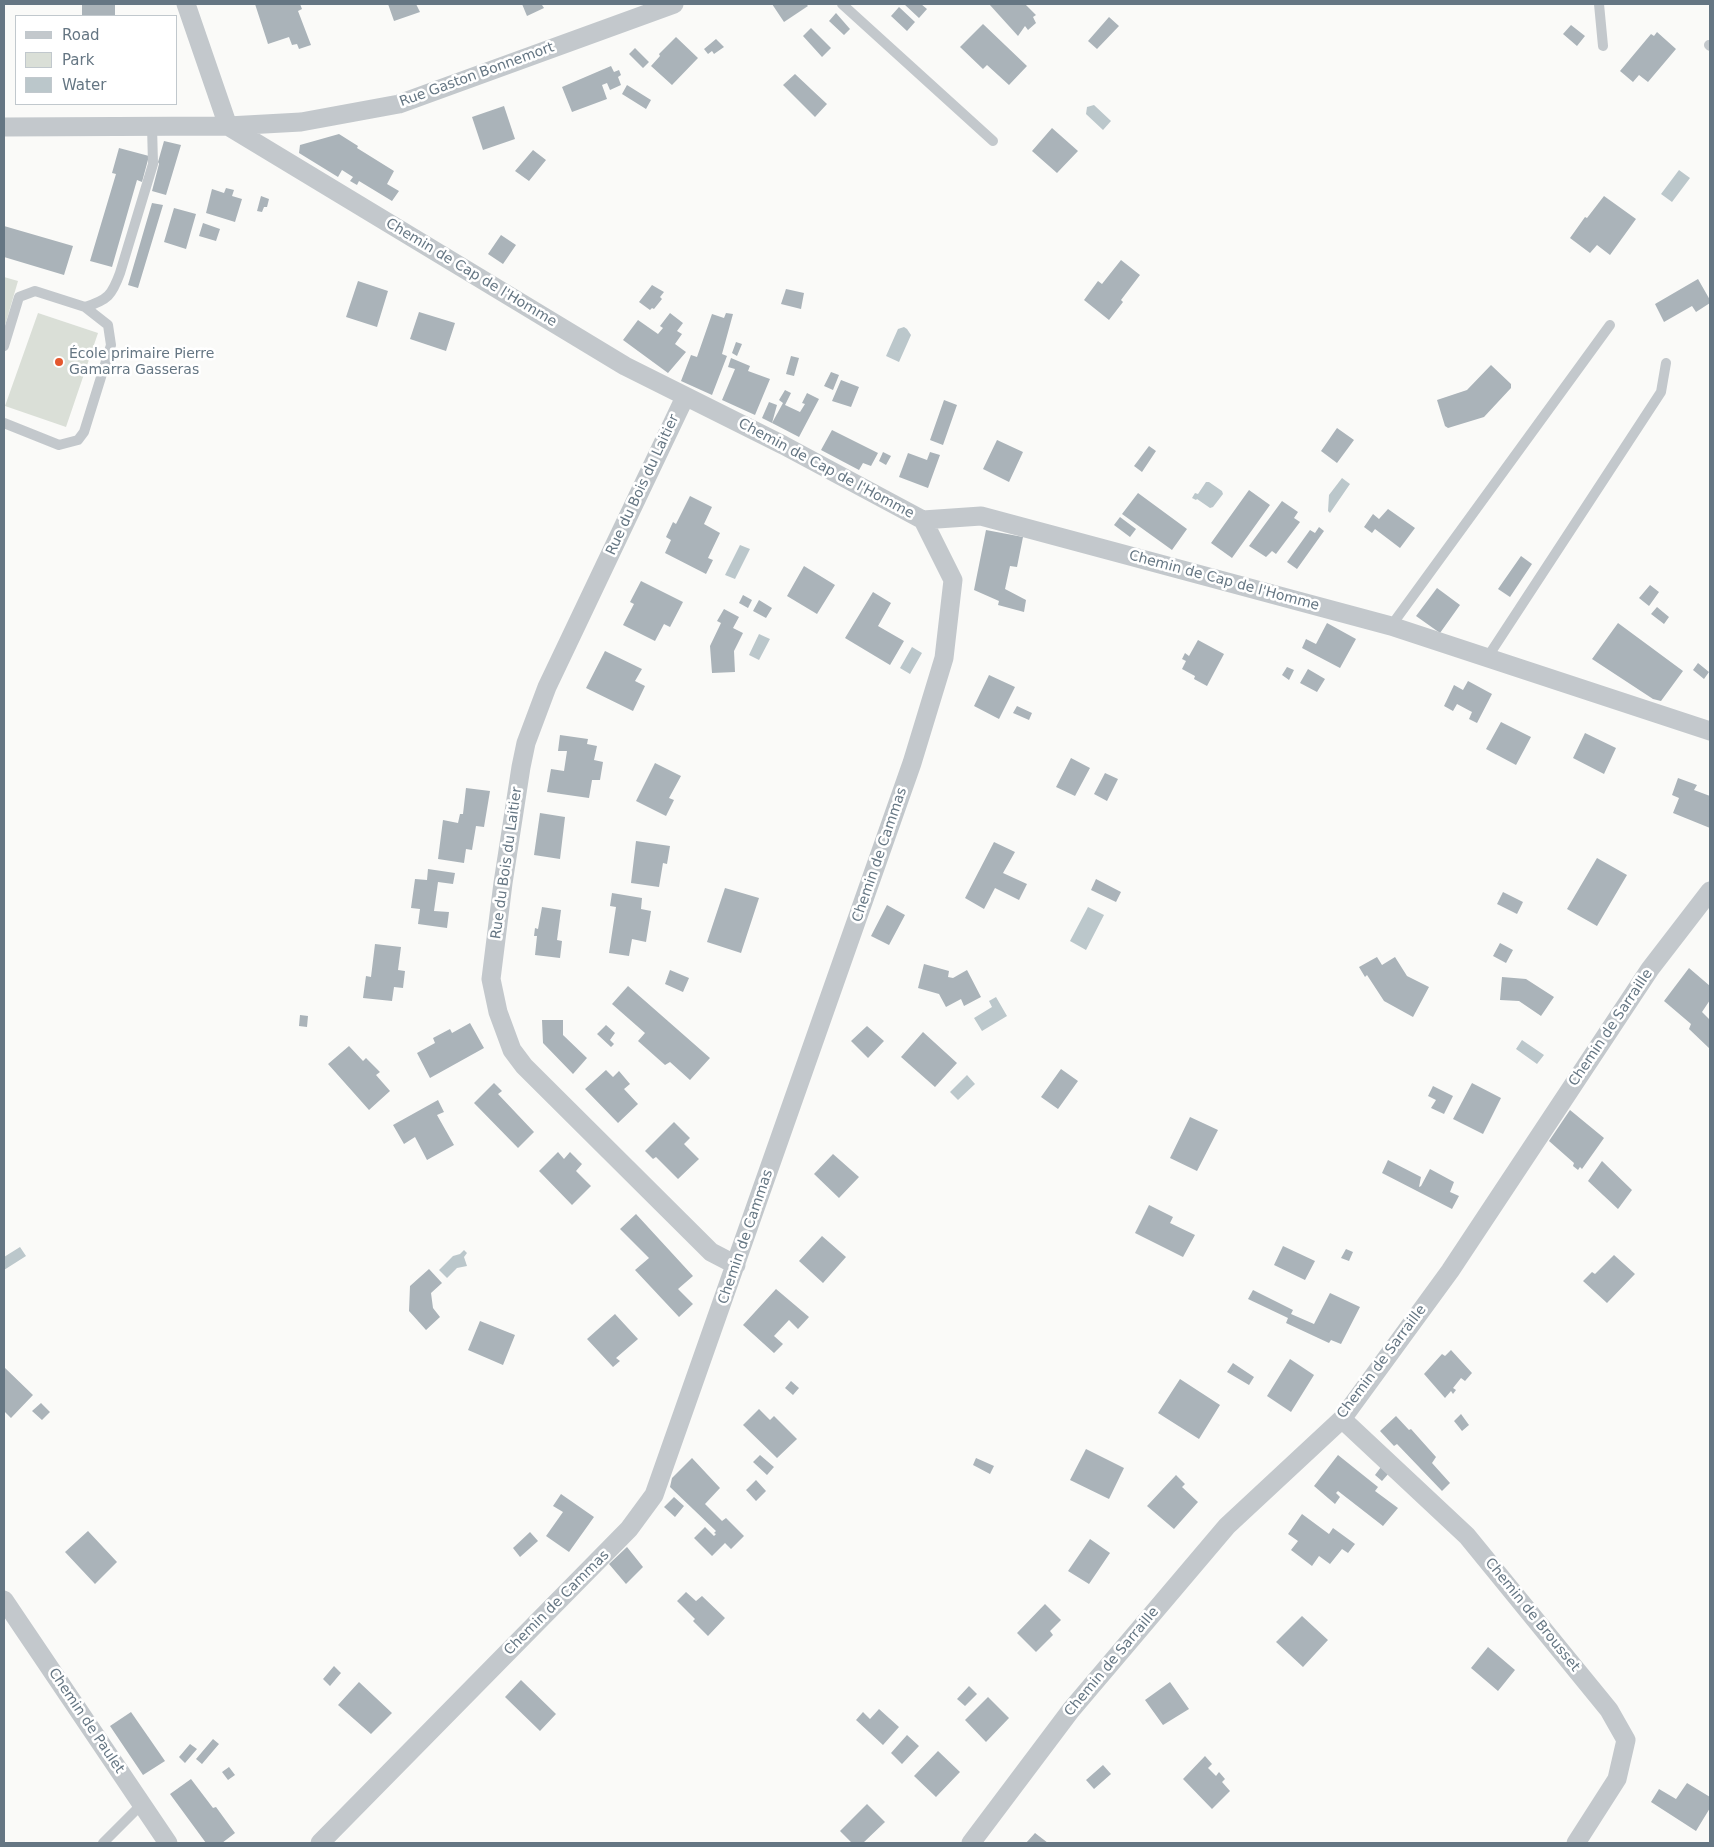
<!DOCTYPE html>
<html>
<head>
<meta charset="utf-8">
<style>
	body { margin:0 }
	#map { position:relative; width:1714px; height:1847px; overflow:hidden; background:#fafaf8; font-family:"DejaVu Sans",sans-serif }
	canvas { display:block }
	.frame { position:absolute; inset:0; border:5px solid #657683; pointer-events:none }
	.legend { position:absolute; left:15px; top:15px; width:162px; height:90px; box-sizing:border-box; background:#fff; border:1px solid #c1c8cd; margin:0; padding:6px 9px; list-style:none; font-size:15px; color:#657683 }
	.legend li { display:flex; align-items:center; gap:10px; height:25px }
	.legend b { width:25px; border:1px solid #c1c8cd }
</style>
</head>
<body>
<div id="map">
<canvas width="1714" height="1847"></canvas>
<div class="frame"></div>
<ul class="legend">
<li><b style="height:6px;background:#c3c8cc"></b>Road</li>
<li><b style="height:14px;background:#dadfd7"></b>Park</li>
<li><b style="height:14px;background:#bbc7cb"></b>Water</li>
</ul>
</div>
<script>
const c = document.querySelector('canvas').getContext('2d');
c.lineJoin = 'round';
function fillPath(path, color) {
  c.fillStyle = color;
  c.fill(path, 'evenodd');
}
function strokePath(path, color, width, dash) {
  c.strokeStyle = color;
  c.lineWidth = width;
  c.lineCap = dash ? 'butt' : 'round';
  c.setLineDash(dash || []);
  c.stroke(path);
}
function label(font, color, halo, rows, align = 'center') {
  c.font = font + ' "DejaVu Sans",sans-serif';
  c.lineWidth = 5;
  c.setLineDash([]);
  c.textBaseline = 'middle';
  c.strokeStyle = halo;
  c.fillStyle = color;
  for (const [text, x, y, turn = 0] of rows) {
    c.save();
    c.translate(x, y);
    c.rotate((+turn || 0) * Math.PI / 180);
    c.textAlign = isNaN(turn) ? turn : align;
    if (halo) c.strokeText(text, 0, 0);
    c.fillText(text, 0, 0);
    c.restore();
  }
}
fillPath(new Path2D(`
	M4,277L18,281L4,329Z
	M38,313L98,333L66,427L5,406Z`), '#dadfd7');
fillPath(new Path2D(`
	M1094,105L1111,121L1103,130L1086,114L1087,107Z
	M1679,170L1690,178L1672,202L1661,194Z
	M904,327L907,329L911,335L899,362L886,356L898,329Z
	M1342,478L1350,484L1330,513L1328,511L1329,495Z
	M1206,482H1209L1222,491L1223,494L1213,507L1210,508L1197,499L1196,500L1192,498L1195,493L1198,494Z
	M740,545L750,549L735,579L725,575Z
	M759,634L770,639L759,660L749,655Z
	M912,647L922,653L910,674L900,668Z
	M1088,907L1104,915L1086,950L1070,941Z
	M996,997L1007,1016L982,1031L974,1018L992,1007L989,1001Z
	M1522,1040L1544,1055L1537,1064L1516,1049Z
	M967,1075L975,1084L958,1100L950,1092Z
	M20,1247L26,1256L4,1270V1257Z
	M464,1250L467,1253L464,1257L467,1266L457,1268L447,1278L439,1270L453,1256L460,1254Z`), '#bbc7cb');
fillPath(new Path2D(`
	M82,4H115V16H82Z
	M255,4H300L302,9L298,11L311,45L299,49L297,44L292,45L289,37L268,44Z
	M388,4H416L420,12L394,21Z
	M522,4H546L542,5L544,8L527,16Z
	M772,4H806L808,6L784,22Z
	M904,4H921L927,9L919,18Z
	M989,4H1025L1036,15L1033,17L1036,23L1028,30L1025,26L1018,36Z
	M899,7L915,22L907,31L891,16Z
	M836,13L850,29L844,35L829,21Z
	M1109,17L1119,26L1097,49L1088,41Z
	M983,24L1027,66L1009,85L987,65L983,69L960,47Z
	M1571,25L1585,36L1577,46L1563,34Z
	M811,28L831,48L822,57L803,36Z
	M1657,32L1676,49L1648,82L1639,75L1633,82L1620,71L1651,34L1654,36Z
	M676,37L698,58L672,85L651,66L660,56L659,54Z
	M716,39L724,47L714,54L712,51L708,54L704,49Z
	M635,48L649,62L643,68L629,54Z
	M611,66L614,72L619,70L621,75L618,77L621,85L610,90L607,83L602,85L607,99L572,112L562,87Z
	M795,74L827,104L815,117L783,85Z
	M627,85L651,100L646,109L622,94Z
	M504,106L515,139L483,150L472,117Z
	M1052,128L1078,151L1057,173L1032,151Z
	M339,134L358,146L357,148L394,171L387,184L399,191L392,201L359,181L357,185L350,181L353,177L342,170L338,177L299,153L300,145Z
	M164,141L181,145L166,195L152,191L159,164L158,162Z
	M119,148L149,156L142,182L137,180L112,267L90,261L116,174L112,173Z
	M533,150L546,160L529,181L515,171Z
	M226,188L234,190L232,196L242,199L235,222L206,213L212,189L224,193Z
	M261,196L269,199L267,207H264L262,212L257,211Z
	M1604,196L1636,219L1610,255L1597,245L1590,253L1570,238L1585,217L1587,218Z
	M152,203L163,205L138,288L128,285Z
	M174,208L196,214L186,249L164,242Z
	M203,223L220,229L216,241L199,236Z
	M4,226L73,246L64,275L4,257Z
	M501,235L516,245L503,264L488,254Z
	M1121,260L1140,275L1121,300L1123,302L1109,320L1084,300L1098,281L1102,284Z
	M1698,279L1710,300V303L1696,312L1692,306L1664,322L1655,304Z
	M358,281L388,291L377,327L346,317Z
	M652,285L664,292L660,297L662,299L654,309L652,308L650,310L639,302Z
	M786,289L804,293L801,309L781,304Z
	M419,312L455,323L446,351L410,339Z
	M670,313L683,323L677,331L682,334L675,344L686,352L668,373L623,340L638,320L658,334L663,328L660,326Z
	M726,313L733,314L722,354L727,356L712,395L681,381L691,355L697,357L712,314L724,318Z
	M736,342L742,344L737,356L732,353Z
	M791,356L799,358L794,376L786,374Z
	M731,358L750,366L748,371L770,379L755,415L722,400L735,369L728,367Z
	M1491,365L1511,384V388L1484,417L1448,428L1445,426L1437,400L1467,390Z
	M831,372L839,375L833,390L824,386Z
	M841,380L859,387L851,407L832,401Z
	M785,390L791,393L785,405L800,412L805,404L802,403L807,393L819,399L799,437L772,423L783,403L779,400Z
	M944,400L957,405L943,445L930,440Z
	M769,402L777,405L772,423L762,418Z
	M1337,428L1354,440L1337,463L1321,451Z
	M832,430L878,453L871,466L863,463L859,470L821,450Z
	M997,440L1023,452L1009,482L983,469Z
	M1149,446L1156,451L1142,472L1134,466Z
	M883,452L891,456L886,465L879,461Z
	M930,452L940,455L928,488L899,477L908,453L927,460Z
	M1249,490L1270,505L1232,558L1211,543Z
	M1138,493L1187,529L1172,550L1122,514Z
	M690,496L712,507L704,524L720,533L708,558L713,560L706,574L665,553L671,540L666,537L673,522L676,524Z
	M1282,501L1298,512L1294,518L1300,522L1276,554L1272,551L1266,557L1249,546Z
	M1388,509L1415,528L1400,548L1375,529L1372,533L1364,527L1373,514L1379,519Z
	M1120,517L1136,529L1130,537L1114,525Z
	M1319,527L1324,531L1297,569L1287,562L1310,530L1315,533Z
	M986,530L1023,537L1017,567L1010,566L1005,589L1026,600L1024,612L998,605L999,601L974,590Z
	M1521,556L1532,564L1510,597L1498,589Z
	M804,566L835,585L817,614L787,596Z
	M641,581L683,602L670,627L664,624L655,641L623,625L634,604L630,602Z
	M1650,585L1659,592L1649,606L1639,598Z
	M1437,588L1460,605L1440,633L1416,616Z
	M873,592L891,603L878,626L904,641L890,665L845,638Z
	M743,595L752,600L748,608L739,603Z
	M759,600L772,608L766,618L753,611Z
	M1657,607L1669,617L1664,624L1651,614Z
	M724,609L739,617L733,628L743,633L734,651L735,672L712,673L710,646L721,623L717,621Z
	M1327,623L1356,639L1340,668L1302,648L1306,639L1316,644Z
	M1618,623L1683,671L1661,701L1653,699L1592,659Z
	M1198,640L1224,654L1207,686L1194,679L1195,676L1182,669L1186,661L1182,659L1185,653L1189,656Z
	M605,651L642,669L635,681L645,686L633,711L586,688Z
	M1698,663L1709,672L1704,679L1693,670Z
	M1287,667L1294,670L1289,680L1282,675Z
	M1308,669L1325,679L1317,692L1300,683Z
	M989,675L1015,687L999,719L974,706Z
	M1468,681L1492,694L1477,723L1469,719L1472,712L1457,704L1453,711L1444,706L1454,685L1463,690Z
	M1017,706L1032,713L1029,720L1013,713Z
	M1501,722L1531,737L1516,765L1486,749Z
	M1585,733L1616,748L1604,774L1573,758Z
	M560,735L588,739L587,744L597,746L594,760L603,762L600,780H592L589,798L547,792L551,769L564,771L567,751H558Z
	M1071,758L1090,768L1075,796L1056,787Z
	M655,763L681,776L669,798L674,800L666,816L636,801Z
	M1105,773L1118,779L1107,801L1094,794Z
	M1678,778L1697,785L1694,790L1710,796V828L1673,813L1679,798L1672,795Z
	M466,788L490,791L484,827L476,826L472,850L466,849L464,863L438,859L443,820L458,823L460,814H463Z
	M540,813L565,817L560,859L534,855Z
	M636,841L670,846L667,864L663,863L659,887L631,883Z
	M994,842L1015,852L1003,873L1027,884L1019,900L995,888L984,909L965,898Z
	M1597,858L1627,875L1597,926L1567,909Z
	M428,869L455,873L453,884L438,882L434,911L449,912L447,928L418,924L420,909L411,908L415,879L427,880Z
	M1096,879L1121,892L1116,902L1091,890Z
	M725,888L759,898L741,953L707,942Z
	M1503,892L1523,902L1517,914L1497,904Z
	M612,893L642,898L641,909L651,911L646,942L632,939L629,956L609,953L616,907L610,906Z
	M887,905L905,915L889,945L871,936Z
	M542,907L561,910L557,940L562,941L560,958L535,955L537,936H534L535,928L538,929Z
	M1500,943L1513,950L1506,963L1493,956Z
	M375,944L401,947L398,970L405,971L403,988L394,987L392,1001L363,998L366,976L371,977Z
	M1377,957L1382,965L1395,957L1407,976L1429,987L1413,1017L1384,1001L1367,975L1365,977L1359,967Z
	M924,964L949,971L948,977L953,978L967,970L981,997L964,1006L961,999L946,1007L939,994L918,988Z
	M1689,968L1710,986V1000L1702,1012L1710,1020V1049L1689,1029L1691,1024L1664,1001Z
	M670,970L689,978L683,992L665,984Z
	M1502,977L1526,979L1554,997L1541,1016L1519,1001L1500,1000Z
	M628,986L710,1058L690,1080L670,1062L665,1065L638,1041L645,1033L612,1004Z
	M300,1015L308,1016L307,1027L299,1026Z
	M542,1020H563V1035L587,1058L573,1074L543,1043Z
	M470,1023L484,1048L430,1078L417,1053L435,1043L433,1038L450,1029L452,1033Z
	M606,1025L615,1033L610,1040L614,1044L611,1047L597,1034Z
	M867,1026L884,1041L868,1058L851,1041Z
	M923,1032L957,1063L935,1087L901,1057Z
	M349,1046L363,1061L366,1058L380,1072L376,1075L390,1091L369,1110L328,1064Z
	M1061,1069L1078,1081L1058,1109L1041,1097Z
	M606,1070L613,1077L619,1071L630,1084L624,1089L638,1104L618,1123L585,1089Z
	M494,1083L502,1091L498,1094L534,1132L518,1148L474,1103Z
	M1472,1083L1501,1098L1483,1134L1453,1119Z
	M1433,1086L1453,1096L1444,1114L1431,1108L1436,1100L1428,1096Z
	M438,1100L444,1112L437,1115L454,1145L427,1160L415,1137L404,1144L393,1125Z
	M1570,1110L1604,1138L1582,1169L1580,1167L1578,1170L1573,1166L1574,1163L1549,1141Z
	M1190,1117L1218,1130L1197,1171L1170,1158Z
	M674,1122L690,1138L684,1144L699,1159L678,1179L656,1157L653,1159L645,1151Z
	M558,1152L564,1159L570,1152L582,1164L576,1171L591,1186L572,1205L539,1171Z
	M833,1154L859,1177L839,1198L814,1174Z
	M1388,1160L1421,1177L1419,1187L1421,1186L1430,1169L1454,1182L1450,1192L1459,1196L1452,1209L1382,1173Z
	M1602,1161L1632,1190L1618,1209L1588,1181Z
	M1149,1205L1173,1217L1170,1223L1195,1235L1183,1257L1135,1233Z
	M636,1214L693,1276L678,1289L693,1304L679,1317L635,1270L649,1258L620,1229Z
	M822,1236L846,1257L823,1283L799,1261Z
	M1283,1246L1315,1261L1305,1280L1274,1265Z
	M1346,1249L1353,1252L1349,1261L1341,1258Z
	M1614,1255L1635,1274L1607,1303L1583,1281L1592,1272L1595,1274Z
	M429,1269L442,1283L431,1293L433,1308L440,1317L426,1330L409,1311L410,1286Z
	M776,1289L809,1317L798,1329L789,1320L774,1336L783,1344L774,1353L743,1325Z
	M1253,1290L1293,1310L1291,1314L1314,1324L1330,1293L1360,1307L1341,1344L1331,1340L1329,1343L1286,1323L1288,1318L1248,1299Z
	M615,1314L638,1339L616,1358L620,1361L613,1367L587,1339Z
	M480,1321L515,1335L503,1365L468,1350Z
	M1451,1350L1472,1373L1465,1381L1461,1378L1453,1388L1456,1390L1453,1394L1451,1391L1445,1398L1424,1374L1442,1354L1445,1356Z
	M1290,1359L1314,1375L1291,1412L1267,1396Z
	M1233,1363L1254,1377L1249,1385L1227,1372Z
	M4,1367L33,1395L11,1418L4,1411Z
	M1180,1379L1220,1405L1199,1439L1158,1413Z
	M791,1381L799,1388L793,1395L785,1388Z
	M41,1403L50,1412L42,1420L32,1411Z
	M759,1409L770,1420L774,1416L797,1439L777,1458L743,1425Z
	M1461,1414L1469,1425L1462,1431L1454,1421Z
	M1396,1416L1409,1430L1411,1429L1436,1457L1432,1463L1450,1483L1442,1491L1397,1444L1394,1446L1380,1431Z
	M1086,1449L1124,1468L1109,1499L1070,1480Z
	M760,1455L774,1467L767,1475L753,1462Z
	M1338,1455L1378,1487L1375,1491L1398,1508L1383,1526L1338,1491L1336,1493L1340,1497L1335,1504L1314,1486Z
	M692,1458L720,1488L705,1504L722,1521L726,1518L744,1536L731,1549L725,1543L712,1556L694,1538L705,1527L714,1536L716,1534L714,1533L716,1531L670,1487L672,1478Z
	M976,1458L994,1466L990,1474L973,1465Z
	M1381,1467L1389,1473L1382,1481L1375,1475Z
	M1176,1475L1185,1484L1182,1487L1198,1502L1174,1529L1147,1506Z
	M756,1480L766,1491L756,1501L746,1490Z
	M561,1494L594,1517L569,1552L546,1536L563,1512L553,1506Z
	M674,1497L684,1506L675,1517L664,1507Z
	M1302,1514L1329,1534L1333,1528L1355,1544L1348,1553L1342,1549L1330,1564L1319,1556L1312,1566L1291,1550L1298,1541L1288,1534Z
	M88,1531L117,1562L95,1584L65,1552Z
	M530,1532L538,1541L520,1557L513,1548Z
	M1090,1539L1110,1553L1089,1584L1068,1571Z
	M627,1547L643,1567L626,1584L609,1564Z
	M686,1592L696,1601L702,1596L725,1618L708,1636L693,1621L695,1619L677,1601Z
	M1045,1604L1061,1620L1050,1631L1053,1635L1036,1652L1017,1633Z
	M1302,1616L1328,1640L1303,1667L1276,1642Z
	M1488,1647L1515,1670L1498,1691L1471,1668Z
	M334,1666L341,1673L330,1686L323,1679Z
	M521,1680L556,1714L540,1731L505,1697Z
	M359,1682L392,1713L371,1734L338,1705Z
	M1170,1682L1189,1709L1163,1725L1145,1700Z
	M969,1686L977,1694L965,1706L957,1699Z
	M988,1697L1009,1718L986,1742L965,1720Z
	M879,1709L899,1727L883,1745L856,1720L863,1712L870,1719Z
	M131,1712L165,1761L143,1775L110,1726Z
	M907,1735L919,1746L902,1764L891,1753Z
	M213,1739L219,1744L202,1764L196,1759Z
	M190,1744L197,1749L185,1763L179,1757Z
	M938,1751L960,1772L936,1797L914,1776Z
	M1205,1756L1212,1764L1208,1768L1216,1776L1219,1772L1225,1779L1222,1782L1230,1791L1212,1809L1183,1779Z
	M1103,1765L1111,1774L1094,1789L1086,1780Z
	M229,1767L235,1775L228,1780L222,1772Z
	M191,1779L213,1808L216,1807L235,1833L222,1843H206L170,1794Z
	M1687,1783L1710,1797V1808L1696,1831L1651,1802L1659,1789L1676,1799Z
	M867,1804L885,1822L863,1843H852L840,1831Z
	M1035,1833L1048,1843H1026Z`), '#aab3b9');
strokePath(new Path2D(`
	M842,4L993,141
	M1599,4L1603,46
	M1709,45L1710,46
	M85,307C108,300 112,295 120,273L153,164L152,126
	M4,346L19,297L35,291L85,307L108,325L111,345L84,432L78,440L59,445L4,423
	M1391,626L1610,325
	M1487,658L1661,392L1666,363
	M103,1843L142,1804`), '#c3c8cc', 10);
strokePath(new Path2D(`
	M186,4L228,126L625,366L783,445L923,520L981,516L1391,626L1710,731
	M4,127L228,126L301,122L399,104L674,4
	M685,397L547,687L526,743L521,767L503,883L491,979L498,1012L512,1050L524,1066L711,1252L736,1265
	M1342,1419L1467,1536L1609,1710L1626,1740L1617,1779L1576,1843
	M4,1600L168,1843
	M320,1843L629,1529L654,1495L912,763L944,658L953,580L923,520
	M971,1843L1071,1710L1227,1526L1342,1419L1450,1271L1650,969L1710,891`), '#c3c8cc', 19);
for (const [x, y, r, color] of [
	[59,362,5,"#e4572e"]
]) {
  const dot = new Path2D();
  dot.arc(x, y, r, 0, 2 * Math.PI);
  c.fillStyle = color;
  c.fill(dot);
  strokePath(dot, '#fff', 2);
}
label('14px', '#657683', '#fff', [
	["Rue Gaston Bonnemort",477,75,-20],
	["Chemin de Cap de l'Homme",471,273,31],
	["Chemin de Cap de l'Homme",826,469,28],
	["Rue du Bois du Laitier",643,485,-65],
	["Chemin de Cap de l'Homme",1224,581,15],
	["Chemin de Cammas",880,855,-71],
	["Rue du Bois du Laitier",507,863,-82],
	["Chemin de Sarraille",1611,1028,-56],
	["Chemin de Cammas",746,1237,-71],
	["Chemin de Sarraille",1382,1362,-53],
	["Chemin de Cammas",557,1603,-45],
	["Chemin de Brousset",1532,1615,51],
	["Chemin de Sarraille",1112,1662,-50],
	["Chemin de Paulet",86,1721,56]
]);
label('14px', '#657683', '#fff', [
	["École primaire Pierre",69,354],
	["Gamarra Gasseras",69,370]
], 'left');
</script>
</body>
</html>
